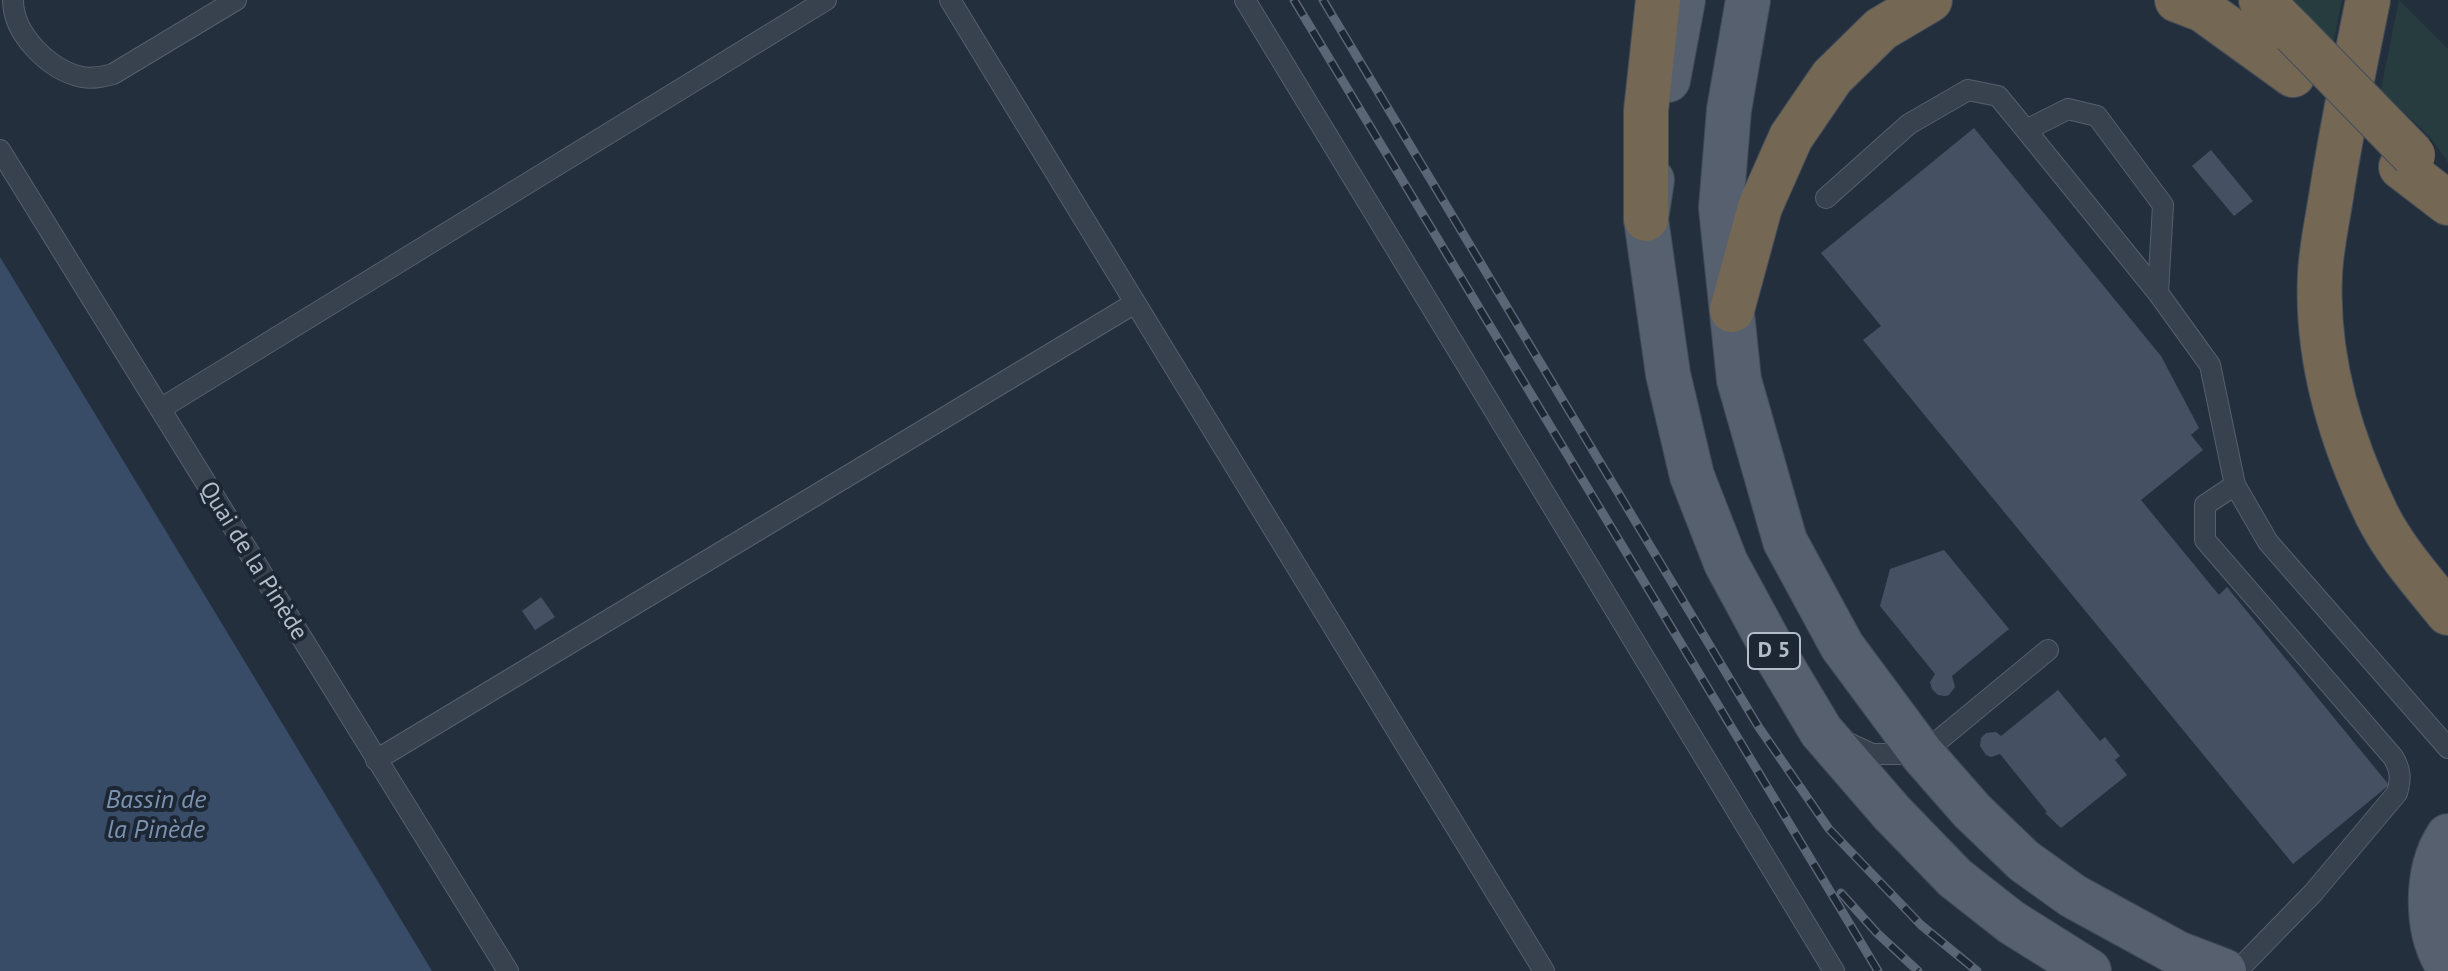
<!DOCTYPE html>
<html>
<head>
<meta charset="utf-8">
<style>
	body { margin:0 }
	canvas { display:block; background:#242f3e }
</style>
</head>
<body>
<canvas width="2448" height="971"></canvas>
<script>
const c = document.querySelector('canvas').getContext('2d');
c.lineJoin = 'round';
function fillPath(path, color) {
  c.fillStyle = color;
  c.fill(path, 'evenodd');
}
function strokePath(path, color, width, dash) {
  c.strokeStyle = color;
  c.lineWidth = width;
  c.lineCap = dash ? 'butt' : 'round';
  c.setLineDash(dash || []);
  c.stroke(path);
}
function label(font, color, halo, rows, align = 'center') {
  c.font = font + ' "PT Sans",sans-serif';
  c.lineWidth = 8;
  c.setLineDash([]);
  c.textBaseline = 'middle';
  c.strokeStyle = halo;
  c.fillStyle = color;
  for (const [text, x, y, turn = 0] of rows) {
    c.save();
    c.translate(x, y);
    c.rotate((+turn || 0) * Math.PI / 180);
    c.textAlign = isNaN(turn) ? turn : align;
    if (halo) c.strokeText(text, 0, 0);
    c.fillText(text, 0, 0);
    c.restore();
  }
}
fillPath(new Path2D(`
	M2287,0H2342L2333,44Z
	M2399,0L2448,49V162L2430,137L2381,90Z`), '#263c3f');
fillPath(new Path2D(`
	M0,257L432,971H0Z`), '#394c67');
fillPath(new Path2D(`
	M1974,128L2161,356L2199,428L2191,435L2203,450L2141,500L2219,595L2227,587L2389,785L2293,864L1863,340L1881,326L1821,253Z
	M2211,150L2253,201L2234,216L2192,166Z
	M1944,550L2009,629L1952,676L1955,687L1949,695L1945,696L1938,695L1932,689L1930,682L1935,674L1880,606L1890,569Z
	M541,597L555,617L535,630L522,611Z
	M2058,690L2100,741L2105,737L2120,756L2115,760L2127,775L2061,828L2045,813L2047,812L2000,754L1991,757L1986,755L1980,746L1981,738L1986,733L1996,732L2001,736Z`), '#455162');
const lane = new Path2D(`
	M13,0C13,34 49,70 82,77C93,79 102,77 113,74L236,0
	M950,0L1544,971
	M1245,0C1441,324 1639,646 1834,971
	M0,150L508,971
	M1826,198L1909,124L1968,90L1998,96L2026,130
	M2158,293L2163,205L2097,116L2068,109L2026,130L2158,293L2210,365L2235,485L2268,542L2448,748
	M160,409L826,0
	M2235,485L2205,505V540L2393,757C2401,770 2401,779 2397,793L2313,893L2237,971
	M1844,741L1872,754H1922L2048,650
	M376,760L1135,303`);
const primary = new Path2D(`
	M1748,0L1729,110L1721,208L1739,380L1785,541L1842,646L1922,754L1972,811L2024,861L2073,896L2177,953L2224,971
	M1668,80L1683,0
	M1652,180L1646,219L1668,374L1692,476L1726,563L1778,659L1821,731L1892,813L1955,878L2011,922L2089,971
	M2448,836C2425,871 2425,931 2448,966`);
const highway = new Path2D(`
	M2177,0L2203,10L2293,75
	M2261,0L2294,33
	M2368,0C2355,65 2341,131 2331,197C2327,223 2321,249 2320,275C2316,358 2341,441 2377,515C2395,551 2423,582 2448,613
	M2401,167L2448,203
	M1646,219V111L1658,0
	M1732,310L1760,207L1791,137L1832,77L1881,29L1930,0`);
strokePath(lane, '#565f6c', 22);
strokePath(primary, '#414a57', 46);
strokePath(highway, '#434c59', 46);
strokePath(lane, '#38414e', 20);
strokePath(primary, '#56606e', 44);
strokePath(highway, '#746855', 44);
const rail = new Path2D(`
	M1294,0L1878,971
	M1323,0L1758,726L1829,829L1921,925L1977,971
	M1841,893L1877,933L1918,971`);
strokePath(rail, '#5a6575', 9);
strokePath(rail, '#1d2633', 6, [18]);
const highwayBridge = new Path2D(`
	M2294,33L2413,155`);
strokePath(highwayBridge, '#434c59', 46, []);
strokePath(highwayBridge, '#746855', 44);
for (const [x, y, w] of [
	[1774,651,52]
]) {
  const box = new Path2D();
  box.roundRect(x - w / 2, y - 18, w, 36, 6);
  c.fillStyle = '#1d2633';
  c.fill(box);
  strokePath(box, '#b4bcc9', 2);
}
label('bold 22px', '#b4bcc9', null, [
	["D 5",1774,651]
]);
label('24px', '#b4bcc9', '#1d2633', [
	["Quai de la Pinède",253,561,58]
]);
label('italic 26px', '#7c92b1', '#1d2633', [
	["Bassin de",156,801],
	["la Pinède",156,831]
]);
</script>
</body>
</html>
